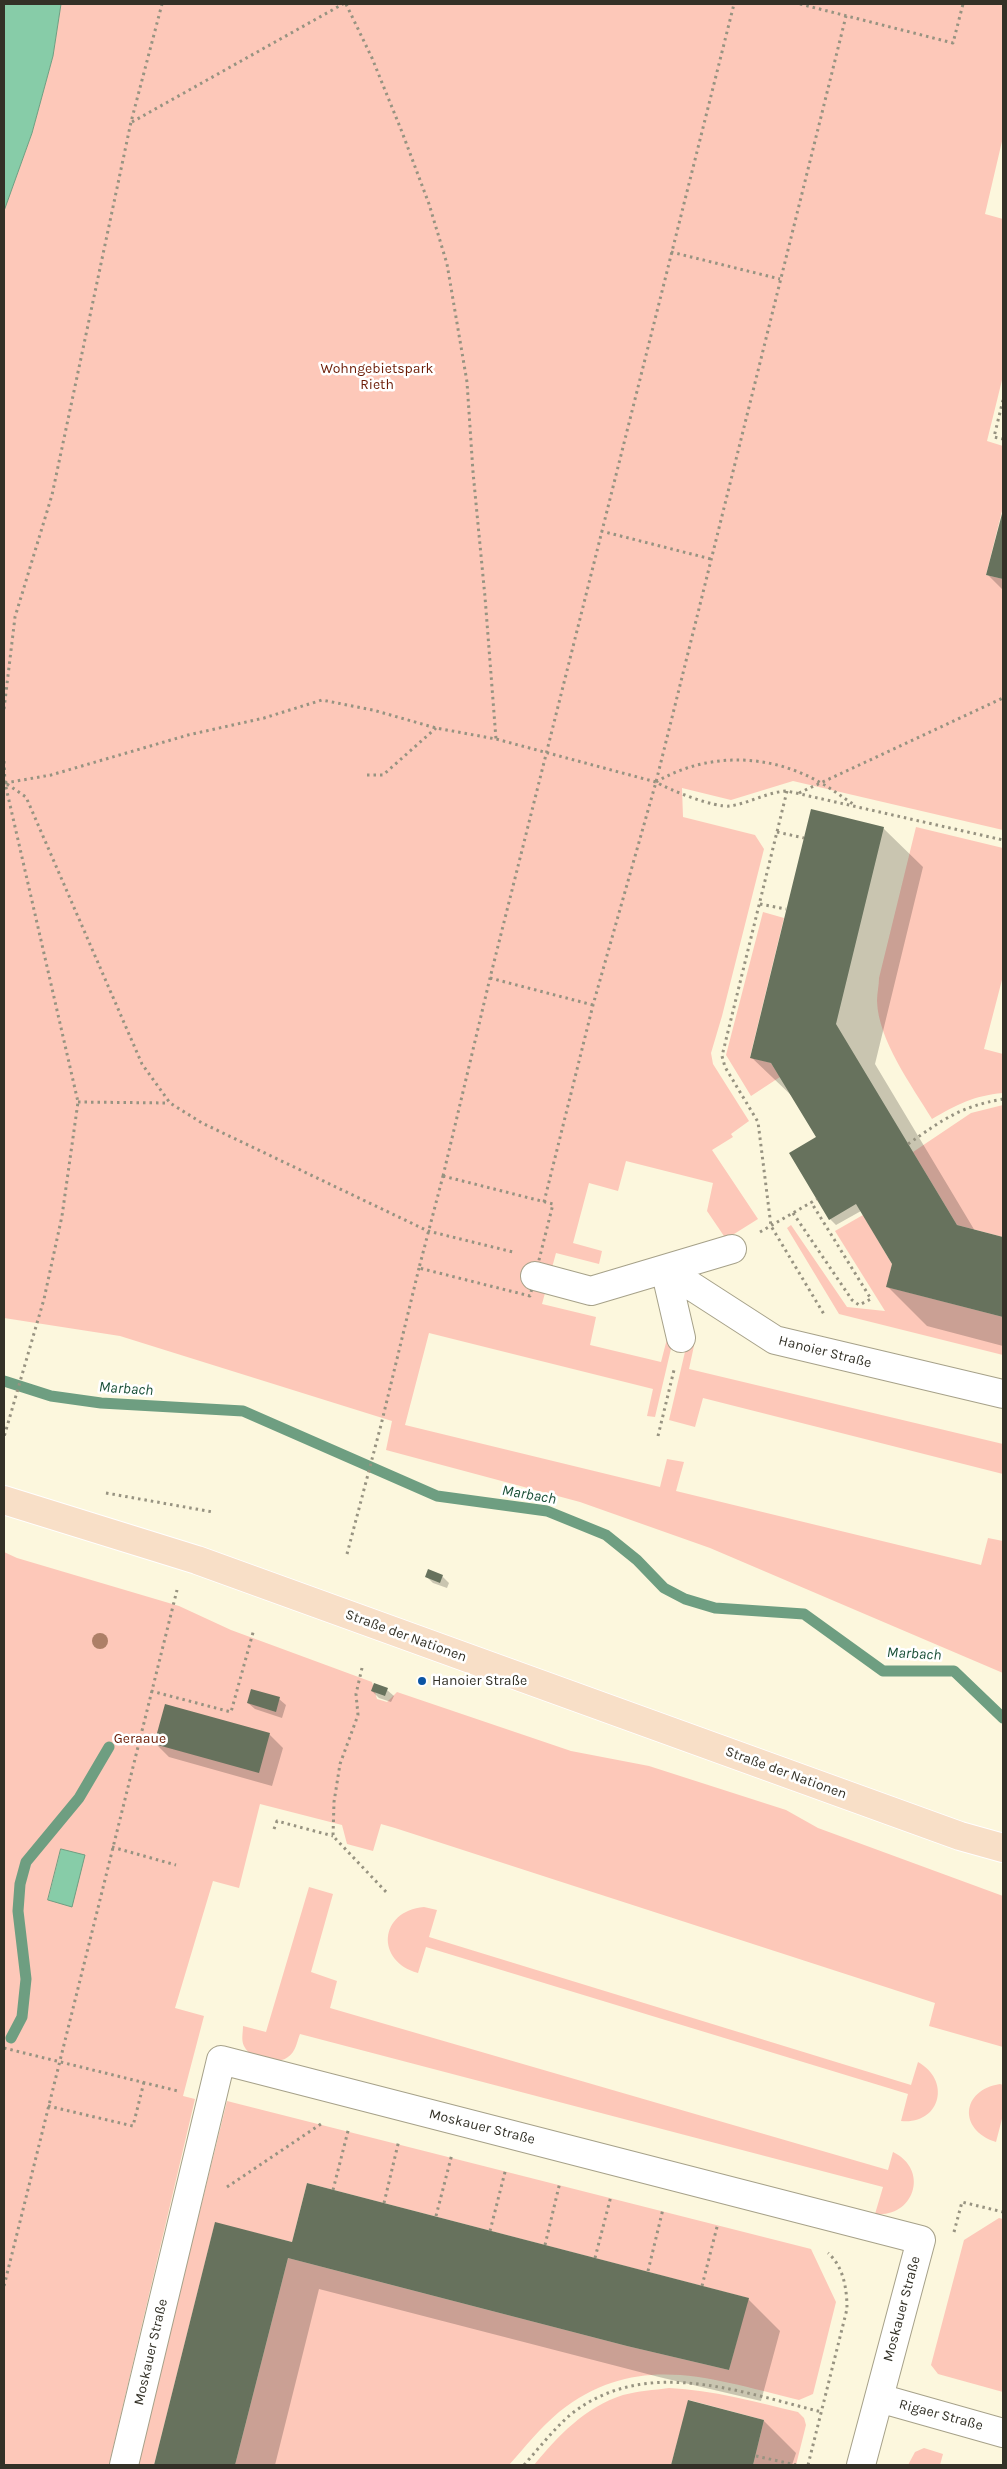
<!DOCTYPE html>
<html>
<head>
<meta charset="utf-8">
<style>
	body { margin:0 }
	#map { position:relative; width:1007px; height:2469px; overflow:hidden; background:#fcf7dd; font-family:Karla,sans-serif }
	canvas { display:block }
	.frame { position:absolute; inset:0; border:5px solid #333127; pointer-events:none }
</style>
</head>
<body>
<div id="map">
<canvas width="1007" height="2469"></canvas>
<div class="frame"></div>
</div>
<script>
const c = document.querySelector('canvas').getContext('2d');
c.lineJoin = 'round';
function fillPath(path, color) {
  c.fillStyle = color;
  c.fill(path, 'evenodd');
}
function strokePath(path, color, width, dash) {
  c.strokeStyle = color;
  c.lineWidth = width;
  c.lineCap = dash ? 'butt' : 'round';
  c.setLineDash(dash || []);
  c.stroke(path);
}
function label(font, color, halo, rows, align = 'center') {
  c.font = font + ' Karla,sans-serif';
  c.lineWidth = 5;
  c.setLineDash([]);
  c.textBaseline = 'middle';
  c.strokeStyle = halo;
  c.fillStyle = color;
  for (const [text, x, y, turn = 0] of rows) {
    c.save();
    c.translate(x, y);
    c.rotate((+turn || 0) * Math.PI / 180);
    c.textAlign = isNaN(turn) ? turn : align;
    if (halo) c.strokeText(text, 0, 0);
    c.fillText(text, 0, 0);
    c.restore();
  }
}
fillPath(new Path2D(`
	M61,4H1003V137L985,214L1003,219V376L987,441L1003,446V507L986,575L1003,579V830L793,781L731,800L682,788L683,817L755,835L764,849L722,1016L711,1053L713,1064L749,1121L731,1134L733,1137L712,1150L758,1219L726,1239L707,1211L713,1183L626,1161L618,1191L589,1183L573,1243L602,1251L599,1264L556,1253L542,1304L596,1317L590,1345L661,1362L668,1335L674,1336L655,1417L647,1416L653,1389L429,1333L405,1425L660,1487L667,1459L684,1462L676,1491L981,1565L988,1538L1003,1541V1673L710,1548L580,1502L386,1450L392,1421L120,1336L4,1318V211L32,133L53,56Z
	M916,827L1003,848V976L984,1049L1003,1054V1093C973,1096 958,1104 932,1119C912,1086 878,1040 877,1001C877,993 879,985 879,978Z
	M763,912L784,918L750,1057L771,1063L780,1077L751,1096L726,1055Z
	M1003,1105V1237L957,1225L913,1152L971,1113Z
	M863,1215L892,1264L887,1287L1003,1317V1355L839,1314L787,1228L791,1225L847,1307L885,1311L835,1231Z
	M688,1339L695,1341L689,1369L1003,1444V1474L703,1398L695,1427L669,1420Z
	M4,1552L17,1558L179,1606L231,1630L372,1682L377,1699L387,1702L397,1692L571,1751L649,1766L786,1810L818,1828L1003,1896V2047L929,2026L935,2003L395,1828L381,1824L373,1851L347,1844L342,1825L260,1804L239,1888L213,1881L175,2008L204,2016L183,2096L195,2099L109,2465H4Z
	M309,1887L333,1894L311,1972L337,1981L330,2008L888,2170L893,2152C930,2170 914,2218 875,2214L883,2187L300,2034C297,2041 296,2052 288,2057C276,2066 250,2060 244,2046C241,2040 243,2033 243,2026L266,2032Z
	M424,1907L437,1910L429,1937L911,2085L918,2062C952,2081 940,2125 901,2121L908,2094L426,1947L418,1973C375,1961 379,1911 424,1907Z
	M1000,2084L1003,2085V2115L996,2142C958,2130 961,2090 1000,2084Z
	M227,2101L811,2249L836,2302L813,2394L799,2400C711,2379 638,2350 559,2412C540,2428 525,2447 509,2465H235L288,2258L627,2346L729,2370L748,2298L307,2183L292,2242L215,2223L154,2465H137Z
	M999,2218L1003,2219V2392L938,2374L931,2365L964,2240Z
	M669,2388C713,2390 755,2402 798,2412L804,2418L806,2425L796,2465H753L764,2420L689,2400L671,2465H534C558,2436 585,2407 623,2395C638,2391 654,2390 669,2388Z
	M924,2448L943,2454L940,2465H908L915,2452Z`), '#fdc8b9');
const water = new Path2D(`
	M4,4H61L53,56L32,133L4,211Z
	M61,1849L85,1855L72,1907L48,1900Z`);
fillPath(water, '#87cca8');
strokePath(water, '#6e9e81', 1);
fillPath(new Path2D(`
	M1003,512V590L988,575Z
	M883,828L923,867L875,1064L975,1231L1003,1238V1346L927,1326L888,1287L894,1264L861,1211L836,1225L830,1219L820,1143L793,1097L751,1057Z
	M442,1576L449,1583L447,1588L433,1583L427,1577Z
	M387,1690L394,1696L391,1702L379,1698L372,1691Z
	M279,1699L286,1705L282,1718L255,1709L248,1703Z
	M269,1734L283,1748L272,1786L169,1757L155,1743Z
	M216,2224L293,2244L748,2299L780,2331L761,2401L659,2377L319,2289L275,2465H155Z
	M689,2402L764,2421L796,2453L792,2465H673Z`), '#0003');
strokePath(new Path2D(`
	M4,1381L51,1396L101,1403L243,1411L437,1496L547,1511L606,1535L637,1560L664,1588L685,1599L715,1608L804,1614L883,1671H954L1003,1718
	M11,2038L22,2017L26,1979L18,1911L20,1884L26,1862L79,1798L109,1747`), '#6e9e81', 11);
fillPath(new Path2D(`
	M1003,510V579L986,575Z
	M811,809L884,827L836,1024L957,1225L1003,1237V1317L886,1287L892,1264L856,1204L829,1220L789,1153L816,1137L771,1063L750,1058Z
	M428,1569L443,1575L440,1583L425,1577Z
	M374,1683L388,1688L385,1696L371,1691Z
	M251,1689L280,1697L276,1712L247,1703Z
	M165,1704L270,1733L259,1773L154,1744Z
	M307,2183L749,2298L729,2370L627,2346L288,2258L235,2465H154L215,2222L292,2242Z
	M688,2400L764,2420L753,2465H671Z`), '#67725d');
const minor = new Path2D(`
	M665,1269L775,1340L1003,1394
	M665,1269L681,1338
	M535,1276L591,1291L732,1249
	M879,2398L1003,2433
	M124,2465L221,2060L921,2240L861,2465`);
const major = new Path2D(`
	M4,1500L197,1560L960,1836L1003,1848`);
strokePath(minor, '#a6a189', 30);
strokePath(major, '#fff', 30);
strokePath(new Path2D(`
	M346,4L372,58L402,132L429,204L447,264L467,382L473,472L485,597L496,739
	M800,4L953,43L963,4
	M132,122L343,4
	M671,252L780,279
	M1003,400L994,437L1003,439
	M601,531L711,559
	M4,709L15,617L52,495L131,122L162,4
	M4,761L5,783L78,1102L62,1216L44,1299L4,1437
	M367,775H383L436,728
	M656,782C707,752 770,753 821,783C832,789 842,797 853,804
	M5,783L51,775L188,735L264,718L322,700L373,710L436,728L496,739L656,782C669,790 715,808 730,806C750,803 767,792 787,791L1003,840
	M7,784L26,797L142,1064L170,1103L202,1123L428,1231L513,1252
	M787,791L722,1056L725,1067L758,1122L771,1226L825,1316
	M799,793L1003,698
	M777,832L804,838
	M760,904L786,909
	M490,978L593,1005
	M78,1102L169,1103
	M908,1144C944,1119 959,1107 1003,1099
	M443,1176L490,978L734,4
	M443,1176L553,1204L530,1296L419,1268Z
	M544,1202L593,1005L656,782L846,16
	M793,1213L852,1300L859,1305L871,1299L811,1202
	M760,1232L817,1199
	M658,1436L674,1370
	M106,1493L213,1512
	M347,1554L381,1425L419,1268
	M362,1668L356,1694L358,1715L340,1764L334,1802L333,1836L388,1894
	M151,1691L231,1712L254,1629
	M274,1829L277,1821L333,1836
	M112,1847L176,1865
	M4,2048L178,2091
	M48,2106L133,2126L144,2082
	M227,2187L324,2122
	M333,2190L349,2127
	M384,2203L399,2140
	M436,2216L452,2154
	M490,2231L506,2168
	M954,2232L962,2202L1003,2212
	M545,2245L560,2182
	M595,2258L611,2196
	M648,2271L663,2209
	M4,2286L177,1590
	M702,2286L718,2223
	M756,2456L796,2465
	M524,2465C539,2448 553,2430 570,2415C645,2355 740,2392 822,2412
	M808,2465L847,2309C847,2290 844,2267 828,2253`), '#979381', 3, [2.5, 4]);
strokePath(minor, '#fff', 28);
strokePath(major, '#f8dfc7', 28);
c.fillStyle = '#ad7f67';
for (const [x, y] of [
	[100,1641]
]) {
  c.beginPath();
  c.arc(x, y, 8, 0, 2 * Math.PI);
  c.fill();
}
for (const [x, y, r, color] of [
	[422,1681,5,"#0b55a4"]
]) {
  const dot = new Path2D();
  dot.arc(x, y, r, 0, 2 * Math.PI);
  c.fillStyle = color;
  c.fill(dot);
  strokePath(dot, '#fff', 2);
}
label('14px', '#6c1c06', '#fff', [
	["Wohngebietspark",377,369],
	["Rieth",377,385],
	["Geraaue",140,1739]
]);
label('14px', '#333127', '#fff', [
	["Hanoier Straße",825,1352,14],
	["Straße der Nationen",406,1636,20],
	["Straße der Nationen",786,1773,20],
	["Moskauer Straße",482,2127,14],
	["Moskauer Straße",902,2309,-75],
	["Moskauer Straße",151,2352,-77],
	["Rigaer Straße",941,2415,15]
]);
label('14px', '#333127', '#fff', [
	["Hanoier Straße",432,1681]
], 'left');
label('italic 15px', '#1a5038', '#fff', [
	["Marbach",126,1389,4],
	["Marbach",529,1495,10],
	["Marbach",914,1654,3]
]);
</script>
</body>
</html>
